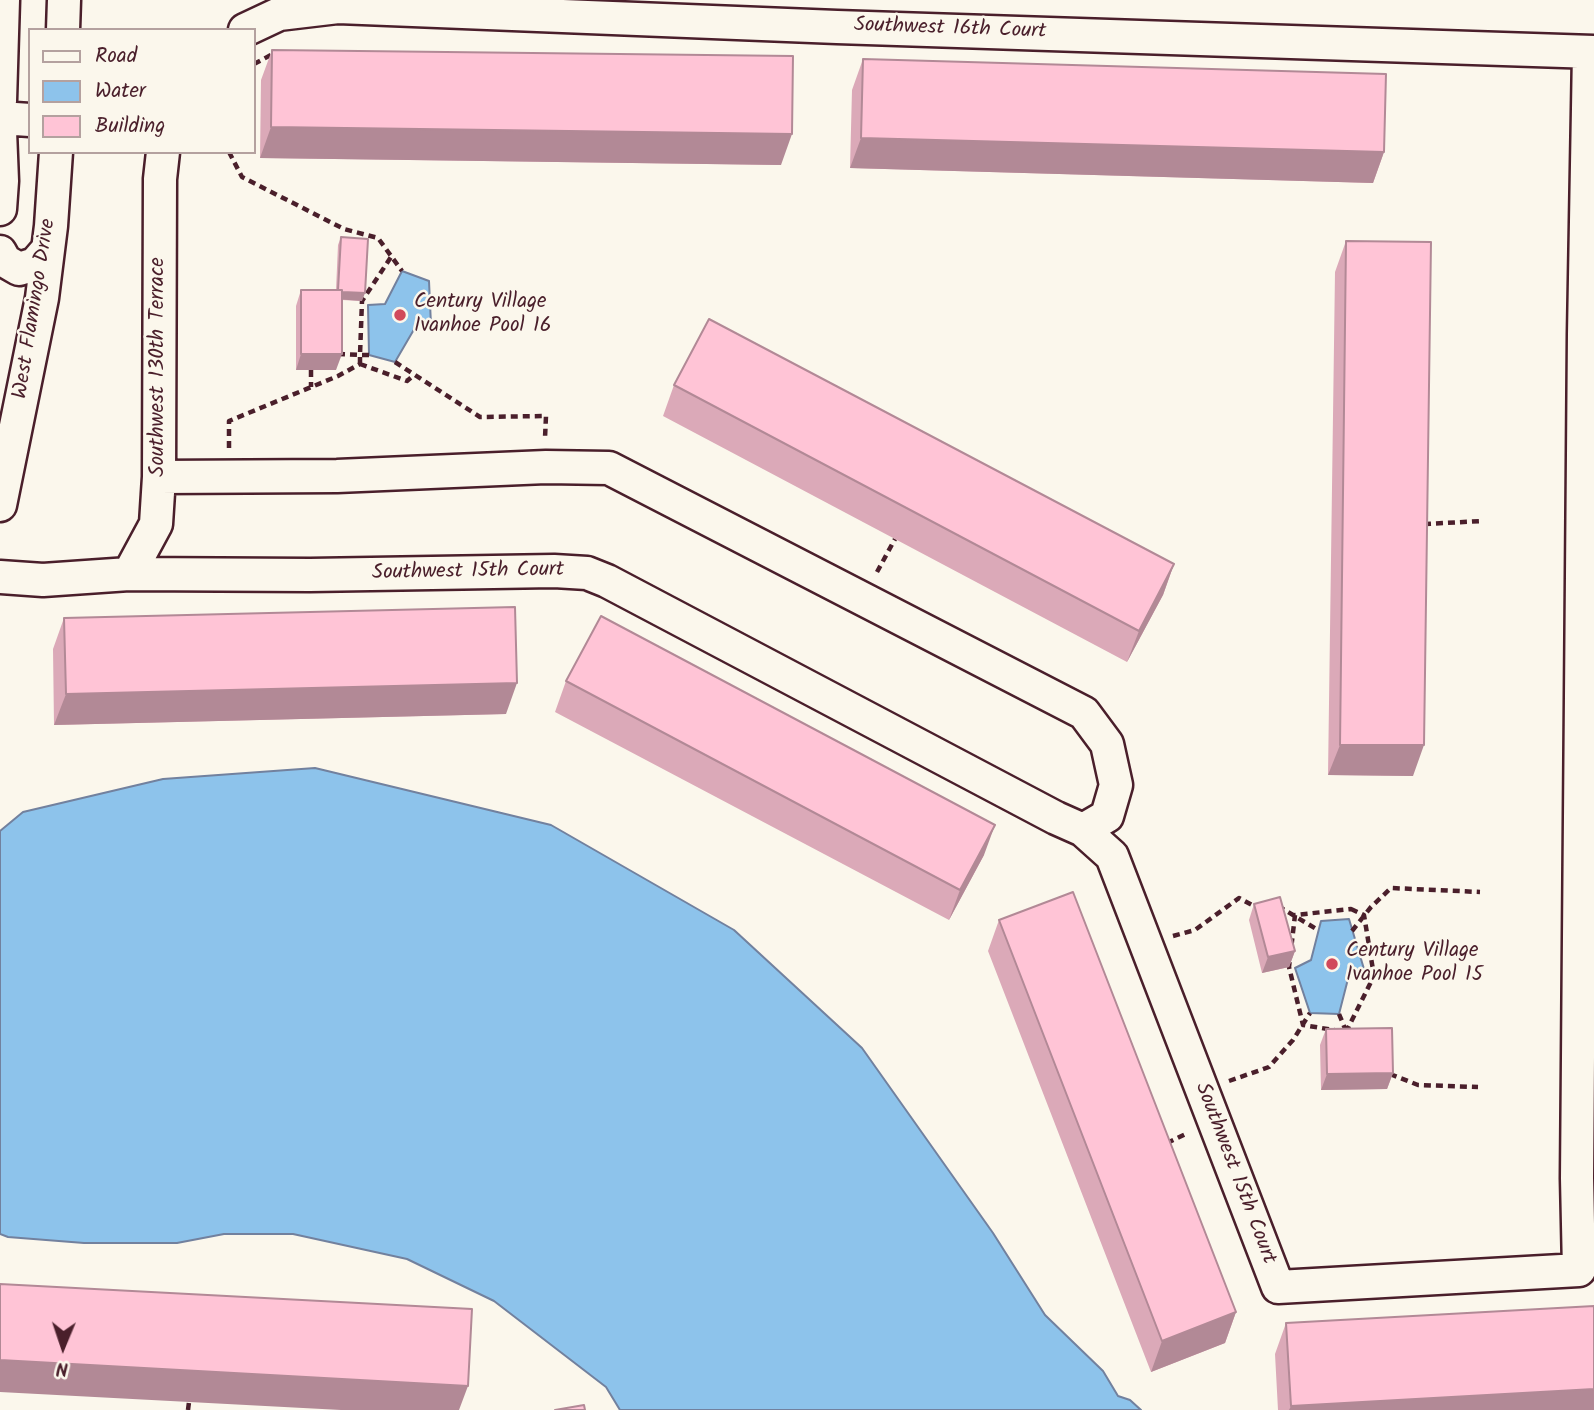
<!DOCTYPE html>
<html>
<head>
<meta charset="utf-8">
<style>
	body { margin:0 }
	#map { position:relative; width:1594px; height:1410px; overflow:hidden; background:#fbf7ec; font-family:Kalam,sans-serif }
	canvas { display:block }
	.legend { position:absolute; left:28px; top:28px; width:228px; height:126px; box-sizing:border-box; background:#fbf7ec; border:2px solid #b4a19f; margin:0; padding:9px 12px; list-style:none; font-size:21px; color:#4a1f2b }
	.legend li { display:flex; align-items:center; gap:14px; height:35px }
	.legend b { width:35px; border:2px solid #b4a19f }
	.north { position:absolute; left:28px; top:1312px; width:70px; height:70px; -webkit-text-stroke:5px #fbf7ec; paint-order:stroke; rotate:182deg; font-size:19px; font-weight:700; line-height:28px; text-align:center; color:#4a1f2b }
	.north::after { content:''; display:block; margin:auto; width:24px; height:32px; background:#4a1f2b; clip-path:polygon(50% 0,100% 100%,50% 72%,0 100%) }
</style>
</head>
<body>
<div id="map">
<canvas width="1594" height="1410"></canvas>
<ul class="legend">
<li><b style="height:9px;background:#fbf7ec"></b>Road</li>
<li><b style="height:19px;background:#8dc3eb"></b>Water</li>
<li><b style="height:19px;background:#ffc4d6"></b>Building</li>
</ul>
<div class="north">N</div>
</div>
<script>
const c = document.querySelector('canvas').getContext('2d');
c.lineJoin = 'round';
function fillPath(path, color) {
  c.fillStyle = color;
  c.fill(path, 'evenodd');
}
function strokePath(path, color, width, dash) {
  c.strokeStyle = color;
  c.lineWidth = width;
  c.lineCap = dash ? 'butt' : 'round';
  c.setLineDash(dash || []);
  c.stroke(path);
}
function label(font, color, halo, rows, align = 'center') {
  c.font = font + ' Kalam,sans-serif';
  c.lineWidth = 5;
  c.setLineDash([]);
  c.textBaseline = 'middle';
  c.strokeStyle = halo;
  c.fillStyle = color;
  for (const [text, x, y, turn = 0] of rows) {
    c.save();
    c.translate(x, y);
    c.rotate((+turn || 0) * Math.PI / 180);
    c.textAlign = isNaN(turn) ? turn : align;
    if (halo) c.strokeText(text, 0, 0);
    c.fillText(text, 0, 0);
    c.restore();
  }
}
const water = new Path2D(`
	M402,271L429,281L431,325L416,326L395,362L369,355L368,305L385,304Z
	M315,768L551,825L734,930L862,1048L993,1233L1045,1315L1103,1371L1118,1396L1130,1400L1141,1410H620L606,1387L494,1301L407,1259L293,1234H224L177,1243H84L8,1237L0,1234V831L23,812L163,779Z
	M1349,919L1364,969L1349,975L1339,1014L1310,1013L1295,968L1311,960L1321,921Z`);
fillPath(water, '#8dc3eb');
strokePath(water, '#72819e', 2);
const minor = new Path2D(`
	M63,30L64,0
	M245,30L279,14L338,7L837,27L1594,52
	M0,101L3,0
	M0,118L30,120
	M0,131L2,181L0,209
	M0,252L5,261L19,269L35,264L48,249
	M159,477L337,476L546,467L609,468L1084,713L1107,744L1116,785L1107,816L1083,830
	M0,505L42,298L51,226L56,152
	M129,574L156,524L159,477L160,179L163,152
	M0,577L43,580L129,574L310,575L554,571L587,573L607,581L1056,818L1083,830L1112,856L1278,1287L1579,1270L1577,1178L1584,334L1589,52`);
strokePath(minor, '#4a1f2b', 37);
strokePath(new Path2D(`
	M254,64L271,55
	M229,152L242,177L344,229L378,238L402,271
	M338,354L360,355V364
	M369,355H360L362,301L391,257
	M395,362L480,417L546,416L545,438
	M360,364L407,381L414,375
	M311,370V387
	M229,448V421L338,376L360,364
	M1424,524L1482,521
	M877,572L895,539
	M1278,906L1318,930
	M1351,909L1364,915L1374,976L1346,1032L1303,1025L1289,967L1295,915Z
	M1352,931L1371,907L1391,888L1480,892
	M1173,936L1195,930L1239,898L1254,906H1259
	M1339,1014L1346,1031
	M1390,1074L1418,1085L1478,1087
	M1229,1081L1269,1067L1293,1040L1310,1013
	M1167,1143L1188,1133
	M188,1410L189,1402`), '#4a1f2b', 4.5, [7, 5]);
strokePath(minor, '#fbf7ec', 32);
fillPath(new Path2D(`
	M272,50L781,165L260,158L261,80Z
	M863,59L1384,152L1373,183L850,168L852,90Z
	M341,237L362,301L342,300L336,370H296V306L301,290H336L338,245Z
	M1346,241L1413,776L1328,775L1335,272Z
	M674,385L1174,564L1163,595L1127,662L663,416Z
	M64,618L506,714L54,725L53,649Z
	M566,681L984,855L949,920L555,712Z
	M1254,904L1295,951L1289,967L1262,973L1249,920Z
	M999,920L1236,1312L1225,1343L1151,1372L988,951Z
	M1326,1029L1393,1073L1387,1089L1321,1090L1320,1045Z
	M1286,1323L1594,1410H1278L1275,1354Z`), '#dba9b8');
fillPath(new Path2D(`
	M271,127L792,134L781,165L260,158Z
	M861,138L1384,152L1373,183L850,168Z
	M338,291L365,293L362,301L335,299Z
	M301,354H342L336,370H296Z
	M1174,564L1163,595L1127,662L1139,631Z
	M517,683L506,714L54,725L66,694Z
	M1340,745H1424L1413,776L1328,775Z
	M995,825L984,855L949,920L960,890Z
	M1295,951L1289,967L1262,973L1268,957Z
	M1393,1073L1387,1089L1321,1090L1327,1074Z
	M1236,1312L1225,1343L1151,1372L1162,1341Z
	M0,1360L468,1386L459,1410H341L0,1392Z
	M1594,1389V1410H1289L1291,1406Z`), '#b28996');
const building = new Path2D(`
	M272,50L793,56L792,134L271,127Z
	M863,59L1386,74L1384,152L861,138Z
	M341,237L368,239L365,293L342,292V290H338Z
	M1346,241L1431,242L1424,745H1340Z
	M301,290H342V354H301Z
	M709,319L1174,564L1139,631L674,385Z
	M515,607L517,683L66,694L64,618Z
	M601,616L995,825L960,890L566,681Z
	M1073,892L1236,1312L1162,1341L999,920Z
	M1280,897L1295,951L1268,957L1254,904Z
	M1392,1028L1393,1073L1327,1074L1326,1029Z
	M0,1284L472,1309L468,1386L0,1360Z
	M1594,1306V1389L1291,1406L1286,1323Z
	M584,1405L585,1410H555Z`);
fillPath(building, '#ffc4d6');
strokePath(building, '#b28996', 2);
for (const [x, y, r, color] of [
	[400,315,7,"#d1495b"],
	[1332,964,7,"#d1495b"]
]) {
  const dot = new Path2D();
  dot.arc(x, y, r, 0, 2 * Math.PI);
  c.fillStyle = color;
  c.fill(dot);
  strokePath(dot, '#fbf7ec', 2.5);
}
label('21px', '#4a1f2b', '#fbf7ec', [
	["Southwest 16th Court",950,30,2],
	["West Flamingo Drive",36,309,-81],
	["Southwest 130th Terrace",159,367,-90],
	["Southwest 15th Court",468,573,-1],
	["Southwest 15th Court",1234,1174,69]
]);
label('21px', '#4a1f2b', '#fbf7ec', [
	["Century Village",414,303],
	["Ivanhoe Pool 16",414,327],
	["Century Village",1346,952],
	["Ivanhoe Pool 15",1346,976]
], 'left');
</script>
</body>
</html>
